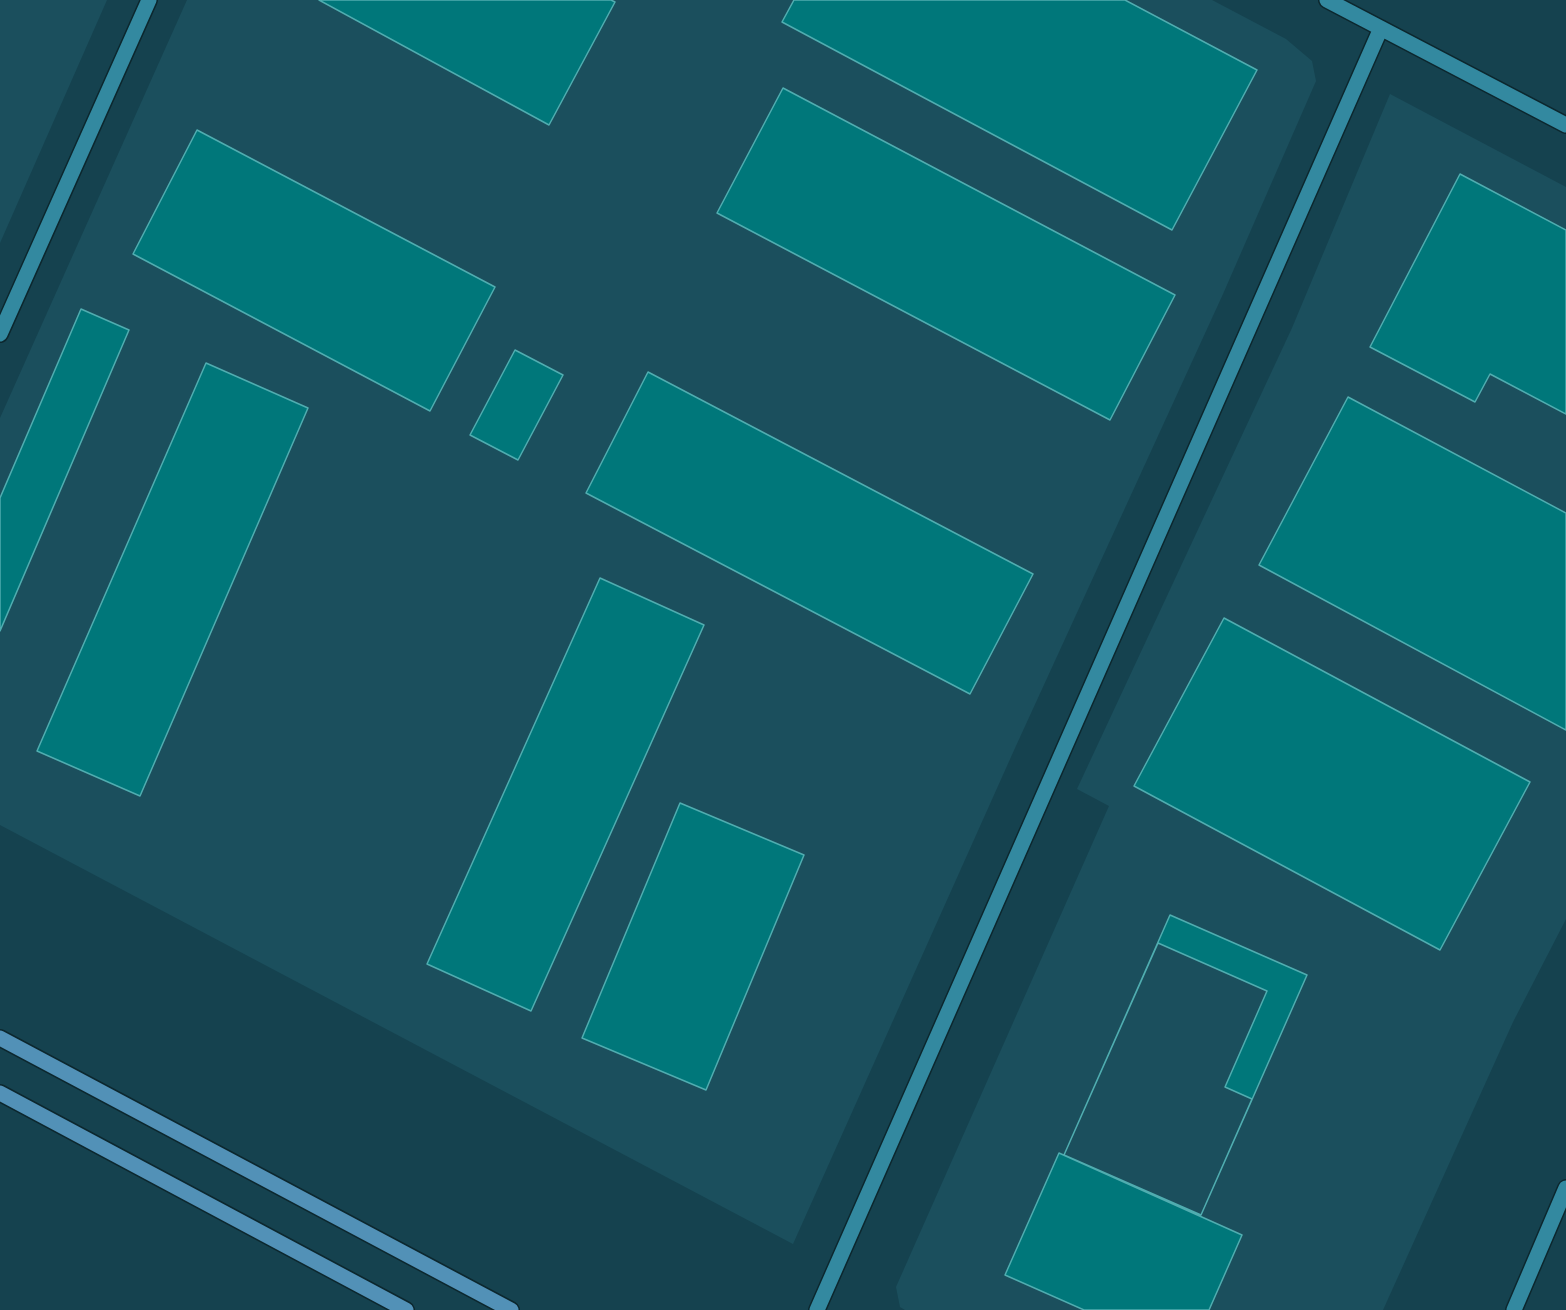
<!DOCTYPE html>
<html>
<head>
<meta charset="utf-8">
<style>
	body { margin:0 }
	canvas { display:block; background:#15424f }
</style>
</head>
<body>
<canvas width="1566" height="1310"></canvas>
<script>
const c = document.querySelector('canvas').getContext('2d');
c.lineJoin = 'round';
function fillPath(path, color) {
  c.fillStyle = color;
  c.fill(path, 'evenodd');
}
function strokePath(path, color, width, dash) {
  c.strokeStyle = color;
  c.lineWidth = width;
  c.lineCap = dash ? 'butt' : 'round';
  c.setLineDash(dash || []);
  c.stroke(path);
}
fillPath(new Path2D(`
	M0,0H107L0,243Z
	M187,0H1212L1286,39L1312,61L1316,81L1223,294L1015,748L793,1244L0,825V418Z
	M1390,94L1566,187V919L1513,1022L1383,1310H905L900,1307L896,1287L1109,806L1077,789L1292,328Z`), '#1b4f5d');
const building = new Path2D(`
	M319,0H611L615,2L549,125Z
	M794,0H1125L1257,70L1172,230L782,22Z
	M783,88L1175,295L1110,420L717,213Z
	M197,130L495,287L430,411L133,254Z
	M1460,174L1566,230V414L1490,374L1475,402L1370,347Z
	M81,309L129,330L0,631V498Z
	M515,350L563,375L518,460L470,435Z
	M206,363L308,408L140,796L37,751Z
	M648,372L1033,574L970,694L586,493Z
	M1348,397L1566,513V730L1259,565Z
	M600,578L704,625L531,1011L427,964Z
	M1224,618L1530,782L1440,950L1134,786Z
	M680,803L804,855L706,1090L582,1038Z
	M1170,915L1307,975L1201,1215L1064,1155Z
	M1158,943L1267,991L1225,1087L1252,1099L1201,1215L1064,1155Z
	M1059,1153L1242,1235L1209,1310H1084L1005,1275Z`);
fillPath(building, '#00777a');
strokePath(building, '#50adb0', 1.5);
const minor = new Path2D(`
	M1327,0L1566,125
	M0,334L149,0
	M817,1310L1381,28
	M1514,1310L1566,1188`);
const secondary = new Path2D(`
	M0,1038L511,1310
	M0,1093L406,1310`);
strokePath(minor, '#0c272e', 18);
strokePath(secondary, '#0c272e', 18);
strokePath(minor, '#3389a0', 15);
strokePath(secondary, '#5291b7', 15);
</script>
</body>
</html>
